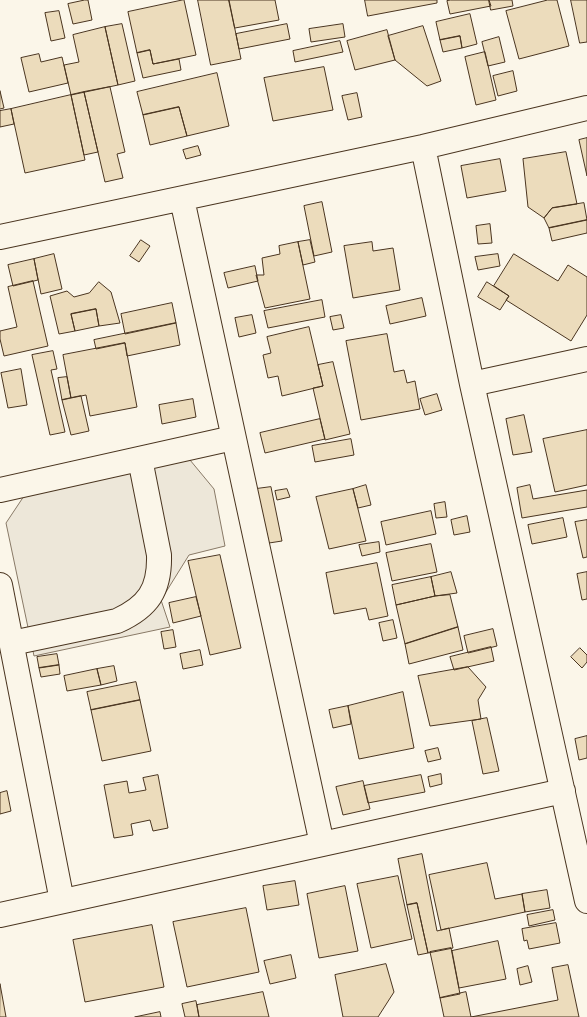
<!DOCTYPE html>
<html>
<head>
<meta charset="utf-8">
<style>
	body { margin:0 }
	canvas { display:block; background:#fbf6e9 }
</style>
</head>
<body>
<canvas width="587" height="1017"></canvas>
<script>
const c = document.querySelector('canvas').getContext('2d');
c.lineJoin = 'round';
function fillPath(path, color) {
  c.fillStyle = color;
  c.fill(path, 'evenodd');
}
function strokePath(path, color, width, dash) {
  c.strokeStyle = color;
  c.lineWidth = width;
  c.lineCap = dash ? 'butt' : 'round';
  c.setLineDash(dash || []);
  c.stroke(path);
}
const parking = new Path2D(`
	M190,460L214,489L225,546L189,555L161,600L170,627L34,656L6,523L24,496Z`);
fillPath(parking, '#ede7d9');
strokePath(parking, '#887966', 1);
const building = new Path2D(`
	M85,0H88L92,20L73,24L68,4Z
	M184,0L196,55L153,64L150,50L137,53L128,12Z
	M198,0H229L241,59L211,65Z
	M229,0H275L279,20L235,28Z
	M365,0H437V3L368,16Z
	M451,0H489L491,6L450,14L447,1Z
	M489,0H512L513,6L491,10Z
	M548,0H557L569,46L519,59L506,11Z
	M571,0H587V42L580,43Z
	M59,11L65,38L51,41L45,13Z
	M470,14L477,44L462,48L460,36L440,40L436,22Z
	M122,24L135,81L118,85L105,27Z
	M287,24L290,39L239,49L236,34Z
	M343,24L345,37L311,42L309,29Z
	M423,26L441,81L427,86L395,60L388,36Z
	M105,27L118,85L71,95L64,65L79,62L73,35Z
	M387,30L395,60L355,70L347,41Z
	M460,36L462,48L443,52L440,40Z
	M499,37L505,62L488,66L482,42Z
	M340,41L343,52L295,62L293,51Z
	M150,50L153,64L179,59L181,70L143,78L137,53Z
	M485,52L496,100L476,105L465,57Z
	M39,54L41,62L62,57L68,83L29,92L21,58Z
	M324,67L333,110L273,121L264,78Z
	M513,71L517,91L498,96L493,76Z
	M217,73L229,126L187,136L179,107L143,115L137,92Z
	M110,87L125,152L117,154L123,178L105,182L84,92Z
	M0,91L4,108L0,109Z
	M84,92L98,152L84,155L71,95Z
	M357,93L362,117L348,120L342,96Z
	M71,95L85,160L25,173L11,109Z
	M179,107L187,136L150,145L143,115Z
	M11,109L14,124L0,127V111Z
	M587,138V176L579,140Z
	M198,146L201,155L186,159L183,150Z
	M566,152L577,204L552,208L544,218L528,207L523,159Z
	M500,159L506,191L467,198L461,166Z
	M322,202L332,252L314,256L304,206Z
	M584,203L587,220L549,228L544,218L552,208Z
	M587,220V233L552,241L549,228Z
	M490,224L492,243L478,244L476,226Z
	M141,240L150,246L139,262L130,256Z
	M310,240L315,262L303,265L298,242Z
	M298,242L310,299L265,308L256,275H264L262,258L280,254L279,246Z
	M372,242L373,251L393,248L400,290L353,298L344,246Z
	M54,254L62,289L41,294L34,259Z
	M498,254L500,266L478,270L475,257Z
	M514,254L558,281L568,265L587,277V315L571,341L506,300L509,296L494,286Z
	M34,259L38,280L13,286L8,265Z
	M255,266L258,281L228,288L224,273Z
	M33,281L48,346L4,356L0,339V331L17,327L8,287Z
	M99,282L111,292L120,323L99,326L96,309L71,314L75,331L59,334L50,296L67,291L74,297L89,293Z
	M487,282L509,296L500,310L478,297Z
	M422,298L426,316L390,324L386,306Z
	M322,300L325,317L268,328L264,311Z
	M172,303L176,323L125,334L121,314Z
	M96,309L99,326L75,331L71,314Z
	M252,315L256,333L239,337L235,318Z
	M341,315L344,328L333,330L330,317Z
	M176,323L180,345L127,356L125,343L96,349L94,340Z
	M309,327L323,386L282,396L278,376L268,378L263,355L271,353L267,337Z
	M387,334L394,372L404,370L407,383L415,381L420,409L361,420L346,341Z
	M125,343L137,407L90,416L86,395L71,398L63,355Z
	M53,351L57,369L51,370L65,432L50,435L32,355Z
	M333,362L350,434L325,440L313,388L323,386L318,365Z
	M21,369L27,405L8,408L1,373Z
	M67,377L71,398L62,400L58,378Z
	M437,394L442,410L425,415L420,399Z
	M81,396L89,431L71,435L62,400Z
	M193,399L196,417L162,424L159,405Z
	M524,415L532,452L513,455L506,419Z
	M320,419L325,439L265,453L260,433Z
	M587,430V485L555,492L543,439Z
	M351,439L354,455L315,462L312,446Z
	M366,485L371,505L358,508L353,489Z
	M530,485L533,499L587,490V507L522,518L517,488Z
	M271,487L282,541L269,543L256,489Z
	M287,489L290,497L277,500L275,491Z
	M353,489L366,541L329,549L316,497Z
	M445,502L447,517L436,518L434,504Z
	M431,511L436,534L386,545L381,522Z
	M467,516L470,532L454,535L451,520Z
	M563,518L567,537L532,544L528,525Z
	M587,520V557L583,558L575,522Z
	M379,542L380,552L362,556L359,545Z
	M431,544L437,572L392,581L386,553Z
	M220,555L241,648L210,655L188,561Z
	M377,563L388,616L369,620L366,608L334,614L326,573Z
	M451,572L457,593L435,596L431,577Z
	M587,572V599L582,600L577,574Z
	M431,577L435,596L396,605L392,585Z
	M450,595L458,627L405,644L396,605L435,596Z
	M196,597L201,616L173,623L169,603Z
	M393,620L397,638L383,641L379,623Z
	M458,627L463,650L409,664L405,644Z
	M493,629L497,646L468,653L464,636Z
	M173,630L176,647L164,649L161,632Z
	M491,647L494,661L454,670L450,657Z
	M580,648L587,655V662L582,668L571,657Z
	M200,650L203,665L183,669L180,654Z
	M57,654L59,665L39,668L37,657Z
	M59,665L60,674L41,677L39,668Z
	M114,666L117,681L101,685L97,669Z
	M468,667L486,687L478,700L481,719L430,726L418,676Z
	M97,669L101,685L67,691L64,676Z
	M136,682L140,700L91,710L87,692Z
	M403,692L414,748L359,759L348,706Z
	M140,700L151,751L102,761L91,710Z
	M348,706L351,724L333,728L329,710Z
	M487,718L499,771L483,774L472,721Z
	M587,736V758L579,760L575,739Z
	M438,748L441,759L428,762L425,751Z
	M441,774L442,784L430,787L428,777Z
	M158,775L168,828L153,831L150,820L131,824L133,835L114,838L104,785L127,781L129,793L146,790L143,778Z
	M421,775L425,792L368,803L364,786Z
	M363,781L370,809L343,815L336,787Z
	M7,791L11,811L0,814V793Z
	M422,854L437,931L449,928L453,948L428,953L417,903L407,905L398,859Z
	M487,863L495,899L522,894L525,912L441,930L429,875Z
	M398,876L412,939L371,948L357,884Z
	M295,881L299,905L267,910L263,886Z
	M345,886L358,951L319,958L307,894Z
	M547,890L550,908L525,912L522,894Z
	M417,903L428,953L418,955L407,905Z
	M246,908L259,972L187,987L173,922Z
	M553,910L555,920L529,926L527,915Z
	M556,923L560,943L529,949L527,940L524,941L522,929Z
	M152,925L164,987L85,1002L73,940Z
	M498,941L506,979L459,988L452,951Z
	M451,948L460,994L440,998L430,952Z
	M291,955L296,978L270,984L264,961Z
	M386,964L394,992L378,1017H343L335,975Z
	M568,965L579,1017H471L558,1000L552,968Z
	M528,966L532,982L520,985L517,969Z
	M0,984L6,1017H0Z
	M263,992L269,1017H199L197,1005Z
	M466,992L471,1017H444L440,998Z
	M196,1001L199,1017H185L182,1004Z
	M160,1012L161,1017H135Z`);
fillPath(building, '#ecdcbc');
strokePath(building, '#4a3520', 1);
const minor = new Path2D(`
	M423,147L472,384L587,901
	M182,199L322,844
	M0,237L423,147L587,108
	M472,384L587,359
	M0,490L233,438
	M0,585L62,901
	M12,643L117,621C148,607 160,590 159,555L140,459
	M0,915L563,791`);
strokePath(minor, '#4a3520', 26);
strokePath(minor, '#fbf6e9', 24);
</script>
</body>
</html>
